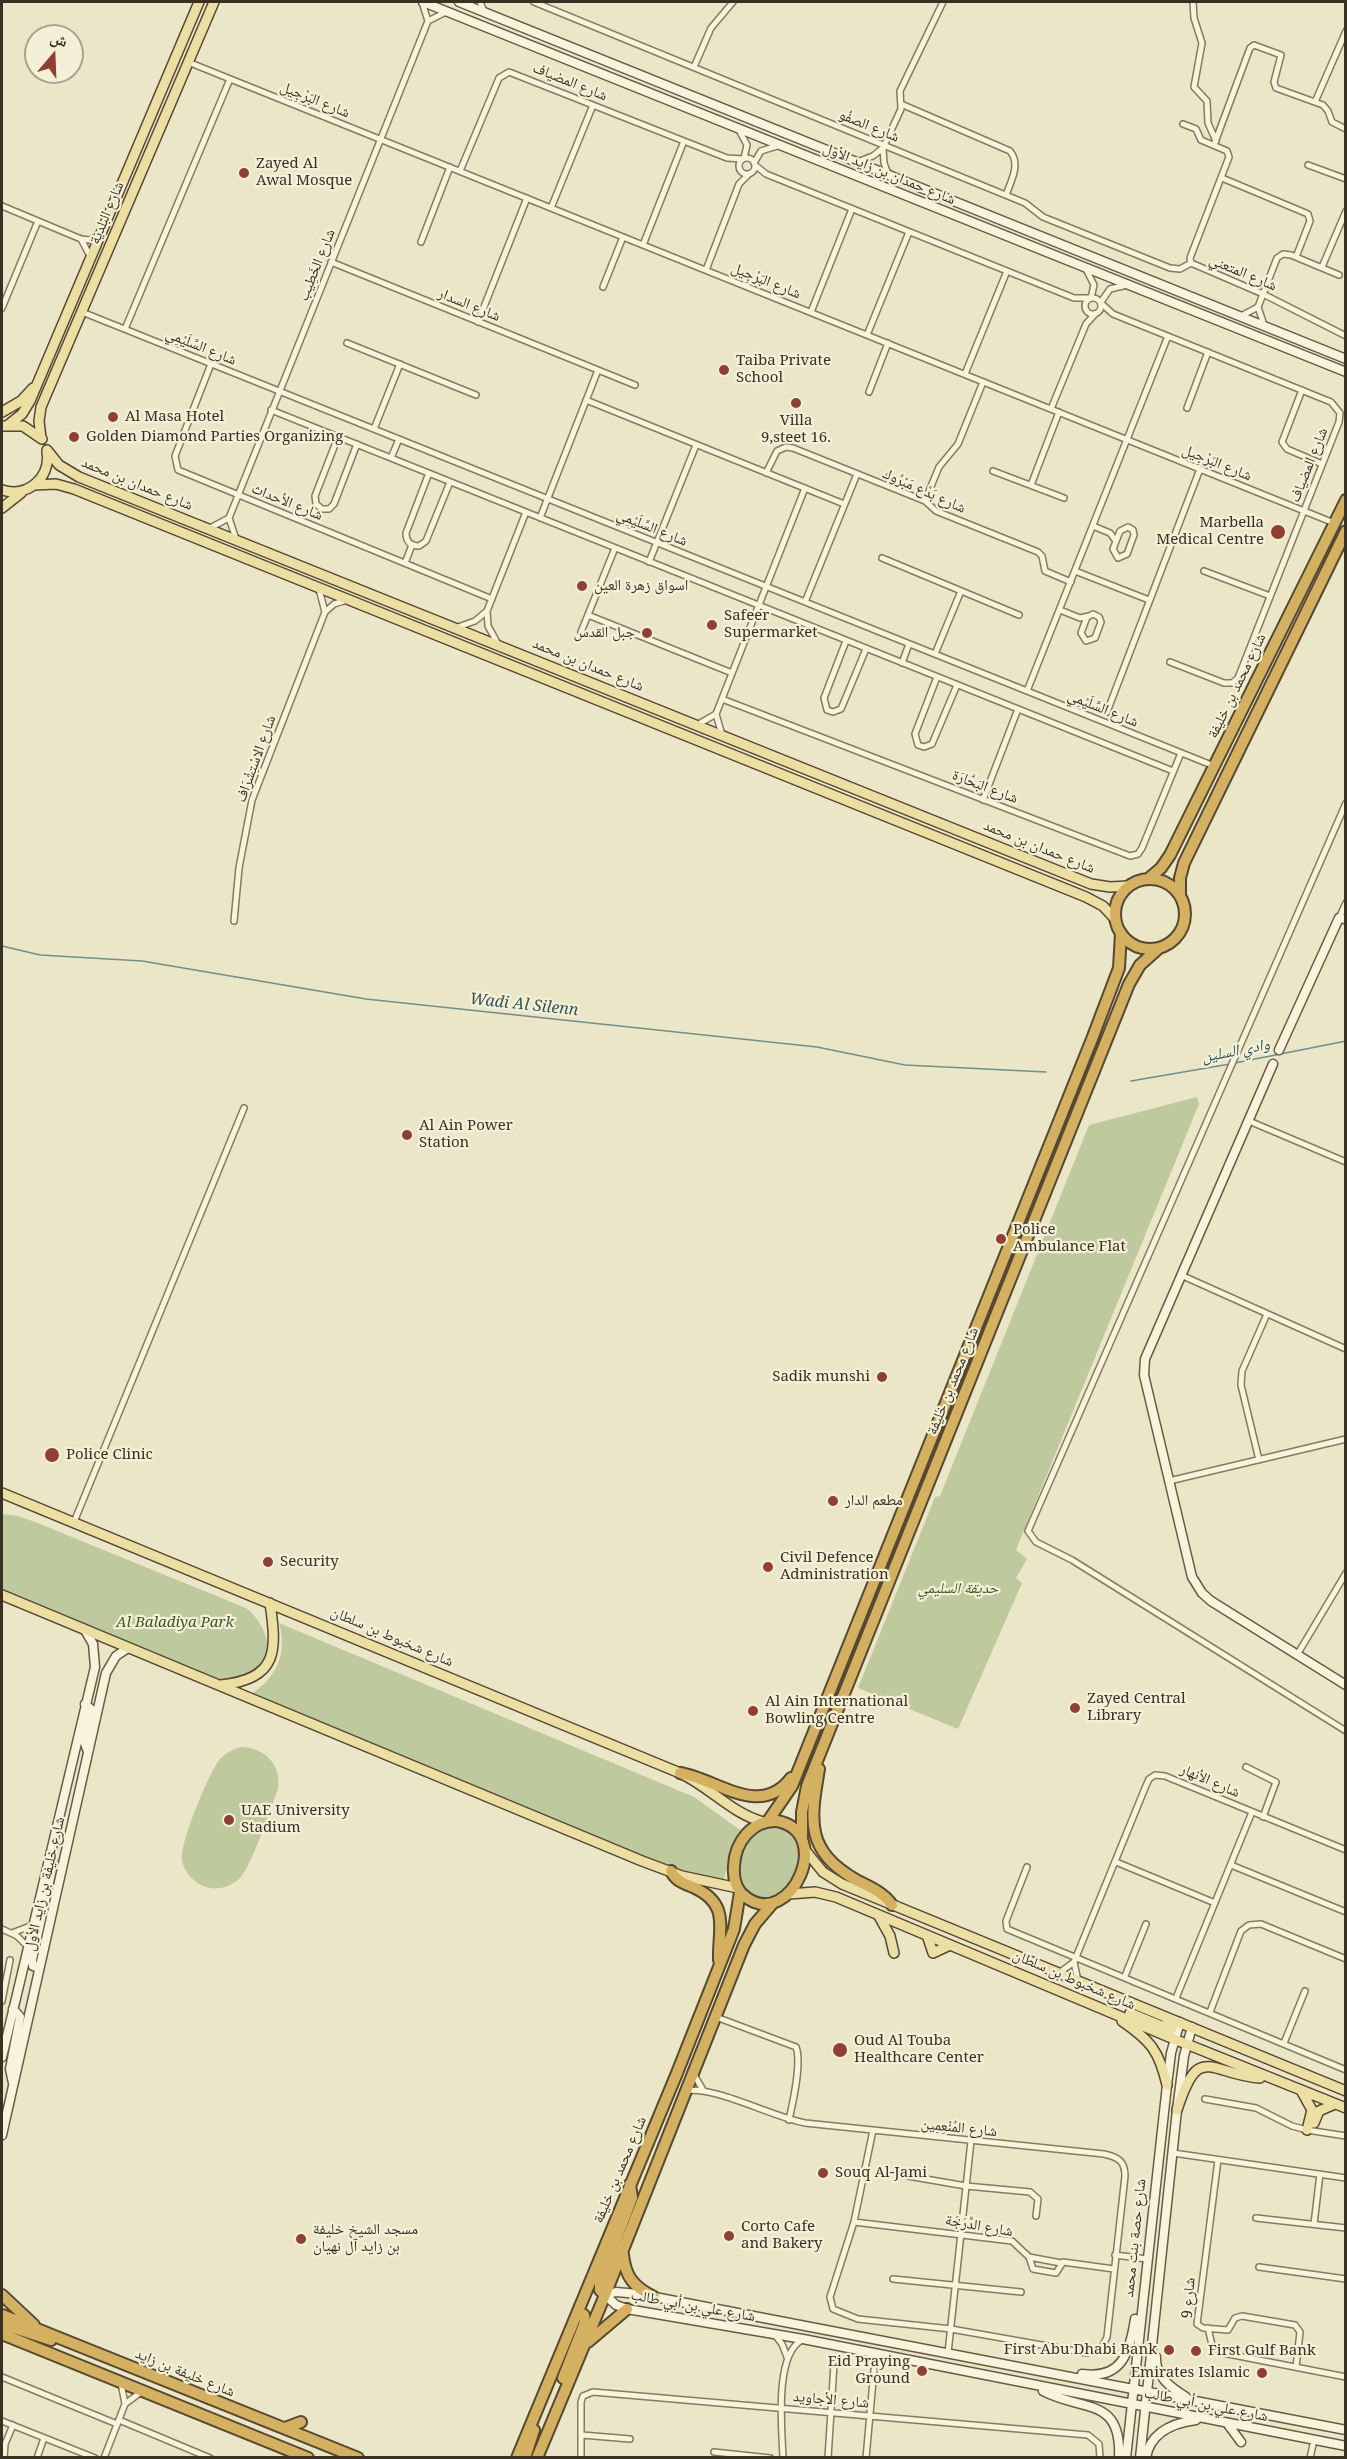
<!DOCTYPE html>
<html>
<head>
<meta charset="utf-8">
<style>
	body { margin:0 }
	#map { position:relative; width:1347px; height:2459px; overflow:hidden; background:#ece6c9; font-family:"Noto Serif","Noto Naskh Arabic",serif }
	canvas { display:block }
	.frame { position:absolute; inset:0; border:3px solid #393021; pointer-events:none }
	.north { position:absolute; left:24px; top:24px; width:60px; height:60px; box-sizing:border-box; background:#f4f0d8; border:2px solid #a9a38f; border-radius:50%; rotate:19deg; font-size:16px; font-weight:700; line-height:24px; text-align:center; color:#393021 }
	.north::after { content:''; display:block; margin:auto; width:21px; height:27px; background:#923f33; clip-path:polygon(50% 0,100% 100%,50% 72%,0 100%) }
</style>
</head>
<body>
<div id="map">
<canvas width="1347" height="2459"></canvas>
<div class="frame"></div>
<div class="north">ش</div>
</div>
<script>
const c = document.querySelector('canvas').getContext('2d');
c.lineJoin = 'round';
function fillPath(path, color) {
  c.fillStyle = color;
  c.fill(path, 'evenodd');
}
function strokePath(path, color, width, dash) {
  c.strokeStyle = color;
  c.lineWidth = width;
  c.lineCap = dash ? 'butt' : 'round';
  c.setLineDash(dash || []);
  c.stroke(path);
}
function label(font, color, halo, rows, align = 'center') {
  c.font = font + ' "Noto Serif","Noto Naskh Arabic",serif';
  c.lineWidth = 4.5;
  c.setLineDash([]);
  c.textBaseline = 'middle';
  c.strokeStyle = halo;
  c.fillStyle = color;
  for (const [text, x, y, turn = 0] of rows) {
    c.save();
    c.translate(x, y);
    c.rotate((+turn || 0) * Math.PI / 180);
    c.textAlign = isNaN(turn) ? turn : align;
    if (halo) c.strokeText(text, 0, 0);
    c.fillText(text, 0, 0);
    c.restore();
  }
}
fillPath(new Path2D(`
	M1197,1097L1199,1104L1016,1550L1027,1559L1016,1578L1022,1583L958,1729L858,1688L935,1497L940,1496L1089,1125Z
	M2,1514L18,1516L35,1522L246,1608C265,1622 279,1656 255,1674C248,1679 236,1681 228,1684L2,1594Z
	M279,1623L694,1797L743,1832L729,1858L723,1884L690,1877L250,1695C276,1678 288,1654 279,1623Z
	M240,1747C264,1747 282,1764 278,1789C270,1810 253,1863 240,1878C232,1886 218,1891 206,1887C195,1884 185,1873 182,1861C179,1845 209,1772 220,1759C226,1753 232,1750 240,1747Z
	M770,1824C775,1826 784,1826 789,1830C807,1843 800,1876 786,1891C782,1896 771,1898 765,1901L744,1891C734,1860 738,1839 770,1824Z`), '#beca9d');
strokePath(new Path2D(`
	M2,946L40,955L142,961L366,999L817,1047L905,1065L1046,1072
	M1235,1063L1346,1041
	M1131,1081L1230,1064`), '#708f8b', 1.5);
const street = new Path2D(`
	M480,2L484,11
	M534,2L1025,203L1043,217L1170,268L1180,269L1191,263
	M1193,2L1194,18L1202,43L1194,87L1207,101L1208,123L1216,141
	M428,21L446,12
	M188,62L1334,523
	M694,67L711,28L733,2
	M1315,102L1346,31
	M901,104L1010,151C1021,164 1011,181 1006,195
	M1183,124L1196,129L1201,140L1227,151L1229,157L1190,258L1191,263L1263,294L1346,336
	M739,130L747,145L744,158
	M1214,145L1250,48L1254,45L1281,55L1274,82L1276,88L1323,105L1328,111L1332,122L1346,129
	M739 166a8 8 0 1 1 16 0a8 8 0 1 1-16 0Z
	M857,162L873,156L883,148
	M754,163L761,151L777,146
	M755,165L766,174L1074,298H1090
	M1308,165L1346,179
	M460,171L499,78L509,72L727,158L743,159
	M888,174L884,163L883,148L901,109L900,91L943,2
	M1222,178L1308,214L1310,221L1296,257
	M2,206L81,239L90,240L100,235
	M551,208L593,105
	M81,239L90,256
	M421,242L450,167
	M643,245L684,141
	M331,262L635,385
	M1322,267L1346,211
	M1086,269L1094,285L1091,298
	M706,270L739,184L748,175
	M603,287L623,237
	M1085 306a8 8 0 1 1 16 0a8 8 0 1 1-16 0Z
	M1101,302L1110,289L1127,285
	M1102,304L1113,314L1331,402L1340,413L1339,422L1238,678L1232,683H1224L1170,662
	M1258,307L1264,325
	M2,308L38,221
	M82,312L1214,766
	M811,312L852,209
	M1241,316L1258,307L1277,258L1283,254L1291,255L1339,275
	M478,322L527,198
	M125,329L230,79
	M867,335L909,232
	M347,343L476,395
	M211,364L175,456L178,470L492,599
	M965,374L1007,271
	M1302,390L1282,442L1287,449L1322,464
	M869,392L888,343
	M586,400L844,504
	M1187,408L1208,352
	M1051,409L1086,324L1095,314
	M271,410L1173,771
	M374,429L400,364
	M338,437L315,496L316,504L322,509H329L334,504L357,444
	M391,458L399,439
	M993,471L1064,498
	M429,473L406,533C406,542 411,546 419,546L426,541L450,482
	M766,473L777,451L786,447L793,448L925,501L936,511L1038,552L1042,556L1045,571L1071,582
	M1031,485L1059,412
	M925,501L939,467L958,444L983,382
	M229,518L236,539
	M540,518L598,370
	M1093,526L1110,533L1116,541
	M1128,527L1133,530L1134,535L1127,554L1118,558L1113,549L1120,531Z
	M210,528L229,518L428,21L422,2
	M882,558L1019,615
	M649,562L696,445
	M405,563L412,545
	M1075,571L1149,600
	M1204,571L1270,596
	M319,589L325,612
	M805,602L857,474
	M1060,610L1080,618L1089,616
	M1093,614L1099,617L1101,622L1095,638L1086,641L1081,633L1087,617Z
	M588,615L732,673
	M458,627L475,621L487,611
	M581,632L615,548
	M846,641L824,698L827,710L833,712L841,709L866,649
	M498,644L488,626L487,611L526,512
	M935,654L961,591
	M902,663L909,644
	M937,677L915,734L918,745L924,747L932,744L957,685
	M1027,691L1168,336
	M722,699L1130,856L1138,854L1142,848L1181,753
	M1107,712L1200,469
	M697,725L716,714
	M722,735L716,714L805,488
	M983,800L1018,709
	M1346,803L1028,1531L1036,1542L1072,1560L1346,1731
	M1339,918L1346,903
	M234,921L239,868L252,800L325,612L334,604L347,600
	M1249,1121L1346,1162
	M1183,1276L1346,1349
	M1259,1460L1241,1385L1242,1371L1267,1314
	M1169,1481L1346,1439
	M74,1522L244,1108
	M1297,1655L1346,1573
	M1246,1767L1276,1782L1263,1817
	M1116,1862L1215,1903
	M1231,1865L1346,1912
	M1027,1867L1006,1921L1007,1929L1346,2070
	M2,1929L17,1936L28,1947
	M12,1933L33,1925
	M1059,1973L1074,1962
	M1125,1976L1146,1924
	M1078,1981L1074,1962L1145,1788L1149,1779L1155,1775L1165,1776L1346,1850
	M1176,1998L1252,1812
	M2,2001L10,1960
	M1210,2012L1241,1931L1249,1925L1261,1924L1346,1959
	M716,2017L796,2047C802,2063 793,2102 789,2120
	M1284,2043L1305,1991
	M693,2073L703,2090
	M685,2091C713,2085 772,2117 805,2123L1104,2154C1118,2157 1125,2161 1125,2176L1107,2337L1101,2349L1087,2353L951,2329L858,2319L833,2309L830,2297L854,2222L873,2130
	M1205,2099L1256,2108L1292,2126L1307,2130L1346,2136
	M1173,2153L1346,2178
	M1218,2160L1197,2324L1203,2328L1228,2330L1235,2318L1242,2316L1295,2325L1300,2332L1296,2367
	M908,2176L966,2186L1030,2192L1038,2199L1036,2216
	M1256,2218L1346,2228
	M854,2222L1012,2241L1029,2257L1033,2269L1056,2273L1063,2262L1114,2269
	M1314,2224L1320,2174
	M1115,2255L1147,2259
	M1029,2257L1061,2263
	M1259,2267L1346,2279
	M893,2279L1021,2292
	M1208,2328L1212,2345L1223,2353L1346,2377
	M775,2335L782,2344L787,2357
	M948,2353L971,2141
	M2,2377L117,2424
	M125,2404L141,2392
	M119,2420L210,2458
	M2,2421L95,2458
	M582,2435L630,2439
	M714,2452L770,2458
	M4,2458L5,2444L13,2425
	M37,2458L44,2438
	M104,2458L125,2404L121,2383
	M581,2458V2402L583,2396L593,2392L1088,2435L1099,2444L1100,2458
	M783,2458C782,2429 774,2355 802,2340
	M828,2458L834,2364
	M866,2458L874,2370
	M1310,2458L1314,2440`);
const secondary = new Path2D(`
	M423,2L1346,372
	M459,2L1346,359
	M1279,1050L1339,918L1346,919
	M1273,1064L1145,1359L1144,1375L1192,1577L1202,1593L1211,1601L1346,1685
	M85,1704L91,1709L84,1741L88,1752
	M39,1968L33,1966L32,1960L52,1869V1857
	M13,2009L20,2017L10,2069L13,2083
	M2,2057L95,1667L93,1644L85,1630
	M2,2135L106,1673L116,1656L128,1648
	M1156,2357C1155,2376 1171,2388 1186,2397
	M1082,2374C1122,2380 1130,2352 1135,2319
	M1043,2391C1082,2412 1122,2396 1119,2458
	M1227,2423L1241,2442
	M1346,2430L639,2294L616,2292L605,2295L616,2305L627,2309L803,2339L1346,2446
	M1126,2458L1167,2085L1171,2053L1180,2022
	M1140,2458L1177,2110L1184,2056L1192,2027
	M1146,2458C1150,2432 1173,2423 1196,2420`);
const primary = new Path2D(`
	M2,412L21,401L33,388
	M8,425L22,414L30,401L199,2
	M2,426H23L42,439
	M41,438L39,421L41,407L214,2
	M47,450L59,465L79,477L1091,884L1110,887L1128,886
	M34,485L56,484L74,489L1086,897L1103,906L1115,919
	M2,490C27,498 51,478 47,452
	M2,508L21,493
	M2,1493L680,1773C710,1787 731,1813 763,1822
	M2,1595L642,1861L682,1876L738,1888
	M221,1685C278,1679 277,1651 270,1603
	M805,1850L823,1872L842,1884L1346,2091
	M789,1894L815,1892L836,1897L1174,2039L1346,2108
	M879,1916L890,1936L894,1953
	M927,1935L933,1953L950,1945
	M1130,2013L1171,2030L1173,2026L1165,2017
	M1122,2021C1151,2041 1159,2051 1167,2085
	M1301,2090L1312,2110L1307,2130
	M1177,2110C1199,2041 1209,2074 1260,2078
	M1314,2123L1319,2111L1335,2104`);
const highway = new Path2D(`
	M1115 914a35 35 0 1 1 70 0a35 35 0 1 1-70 0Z
	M1148,879L1161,868L1170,855L1346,500
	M1180,895V878L1184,863L1346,531
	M819,1769C810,1822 805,1851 858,1881C870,1887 884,1893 892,1905
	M680,1773C717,1779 760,1819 791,1778
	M768,1821L792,1786L1092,1039L1119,968L1121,933
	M777,1821C835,1832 791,1929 747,1898C736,1891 733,1878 734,1866C735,1842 752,1820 777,1821Z
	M802,1837V1812L807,1786L1129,984L1140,965L1159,948
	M671,1871C676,1881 683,1883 693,1887C731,1904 718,1928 719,1960
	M623,2254C625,2277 634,2287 654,2297
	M2,2295L34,2325
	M605,2295L600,2290V2282L632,2198L630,2184
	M2,2315L358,2458
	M2,2324L51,2340
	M2,2334L308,2458
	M588,2342L627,2309
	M563,2378L585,2322L584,2315L578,2311
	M285,2428L301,2422
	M517,2458L677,2073L734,1929L740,1892
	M525,2458L534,2430
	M537,2458L605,2295L744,1945L755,1924L772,1904`);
strokePath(street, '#877a5f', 8);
strokePath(secondary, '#695b42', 11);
strokePath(primary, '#564832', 12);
strokePath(highway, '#564832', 14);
strokePath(street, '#f7f3dc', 5);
strokePath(secondary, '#f7f3dc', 8);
strokePath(primary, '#ecdfa4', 9);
strokePath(highway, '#d4b161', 10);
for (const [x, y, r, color] of [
	[244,173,6,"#923f33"],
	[724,370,6,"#923f33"],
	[796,403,6,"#923f33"],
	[113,417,6,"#923f33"],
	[74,437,6,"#923f33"],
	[1278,532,8,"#923f33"],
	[582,586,6,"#923f33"],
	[712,625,6,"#923f33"],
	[647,633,6,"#923f33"],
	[407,1135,6,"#923f33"],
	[1001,1239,6,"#923f33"],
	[882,1377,6,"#923f33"],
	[52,1455,8,"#923f33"],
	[833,1501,6,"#923f33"],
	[268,1562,6,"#923f33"],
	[768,1567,6,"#923f33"],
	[1075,1708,6,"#923f33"],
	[753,1711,6,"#923f33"],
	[229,1820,6,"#923f33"],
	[840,2050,8,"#923f33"],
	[823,2173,6,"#923f33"],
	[729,2236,6,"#923f33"],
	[301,2239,6,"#923f33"],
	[1169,2350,6,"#923f33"],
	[1196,2351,6,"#923f33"],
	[922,2371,6,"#923f33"],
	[1262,2373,6,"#923f33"]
]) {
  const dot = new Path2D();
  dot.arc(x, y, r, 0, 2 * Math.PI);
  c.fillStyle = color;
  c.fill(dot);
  strokePath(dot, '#f4f0d8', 2);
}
label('15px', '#393021', '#f4f0d8', [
	["شارع المضياف",570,82,22],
	["شارع البَرْجِيل",315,100,22],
	["شارع الصفُو",869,126,22],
	["شارع حمدان بن زايد الأول",889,174,22],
	["شارع البلدية",107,213,-67],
	["شارع الخَطِيب",317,265,-68],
	["شارع المتعني",1243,273,23],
	["شارع البَرْجِيل",766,281,22],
	["شارع السدار",469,305,22],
	["شارع السِّلَيْمِي",201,347,22],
	["شارع البَرْجِيل",1217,463,22],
	["شارع المضياف",1309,465,-68],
	["شارع حمدان بن محمد",137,484,22],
	["شارع بَدْع مَبْرُوك",924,491,24],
	["شارع الأحداث",287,502,22],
	["شارع السِّلَيْمِي",652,528,22],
	["شارع حمدان بن محمد",588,665,22],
	["شارع محمد بن خليفة",1237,686,-64],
	["شارع السِّلَيْمِي",1103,709,22],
	["شارع الاسْتِشْرَاف",256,759,-70],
	["شارع البَحَّارَة",985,787,21],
	["شارع حمدان بن محمد",1039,847,22],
	["شارع محمد بن خليفة",953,1381,-68],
	["شارع شخبوط بن سلطان",392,1637,23],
	["شارع الأنهار",1210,1781,23],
	["شارع خليفة بن زايد الأول",45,1884,-77],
	["شارع شخبوط بن سلطان",1074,1980,23],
	["شارع المُنْعِمِين",959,2128,6],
	["شارع محمد بن خليفة",620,2170,-67],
	["شارع الدَّرَجَة",979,2226,10],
	["شارع حصة بنت محمد",1135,2238,-84],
	["شارع 9",1189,2298,-86],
	["شارع علي بن أبي طالب",693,2306,10],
	["شارع خليفة بن زايد",185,2373,22],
	["شارع الأجاويد",831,2400,5],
	["شارع علي بن أبي طالب",1206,2405,11]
]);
label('15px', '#393021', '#f4f0d8', [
	["Zayed Al",256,164],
	["Awal Mosque",256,181],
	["Taiba Private",736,361],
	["School",736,378],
	["Al Masa Hotel",125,417],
	["Villa",796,421,"center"],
	["9,steet 16.",796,438,"center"],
	["Golden Diamond Parties Organizing",86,437],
	["Marbella",1264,523,"right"],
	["Medical Centre",1264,540,"right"],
	["اسواق زهرة العين",594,586],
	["Safeer",724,616],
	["Supermarket",724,633],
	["جبل القدس",635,633,"right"],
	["Al Ain Power",419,1126],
	["Station",419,1143],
	["Police",1013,1230],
	["Ambulance Flat",1013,1247],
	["Sadik munshi",870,1377,"right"],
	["Police Clinic",66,1455],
	["مطعم الدار",845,1501],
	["Civil Defence",780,1558],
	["Administration",780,1575],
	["Security",280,1562],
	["Zayed Central",1087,1699],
	["Library",1087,1716],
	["Al Ain International",765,1702],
	["Bowling Centre",765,1719],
	["UAE University",241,1811],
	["Stadium",241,1828],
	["Oud Al Touba",854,2041],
	["Healthcare Center",854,2058],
	["Souq Al-Jami",835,2173],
	["Corto Cafe",741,2227],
	["and Bakery",741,2244],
	["مسجد الشيخ خليفة",313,2230],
	["بن زايد آل نهيان",313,2247],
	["First Abu Dhabi Bank",1157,2350,"right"],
	["First Gulf Bank",1208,2351],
	["Eid Praying",910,2362,"right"],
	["Ground",910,2379,"right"],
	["Emirates Islamic",1250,2373,"right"]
], 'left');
label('italic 15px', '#435429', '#f4f0d8', [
	["حديقة السليمي",958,1589],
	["Al Baladiya Park",175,1623]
]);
label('italic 16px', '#325557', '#f4f0d8', [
	["Wadi Al Silenn",524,1005,6],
	["وادي السلين",1236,1051,-11]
]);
</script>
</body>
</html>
